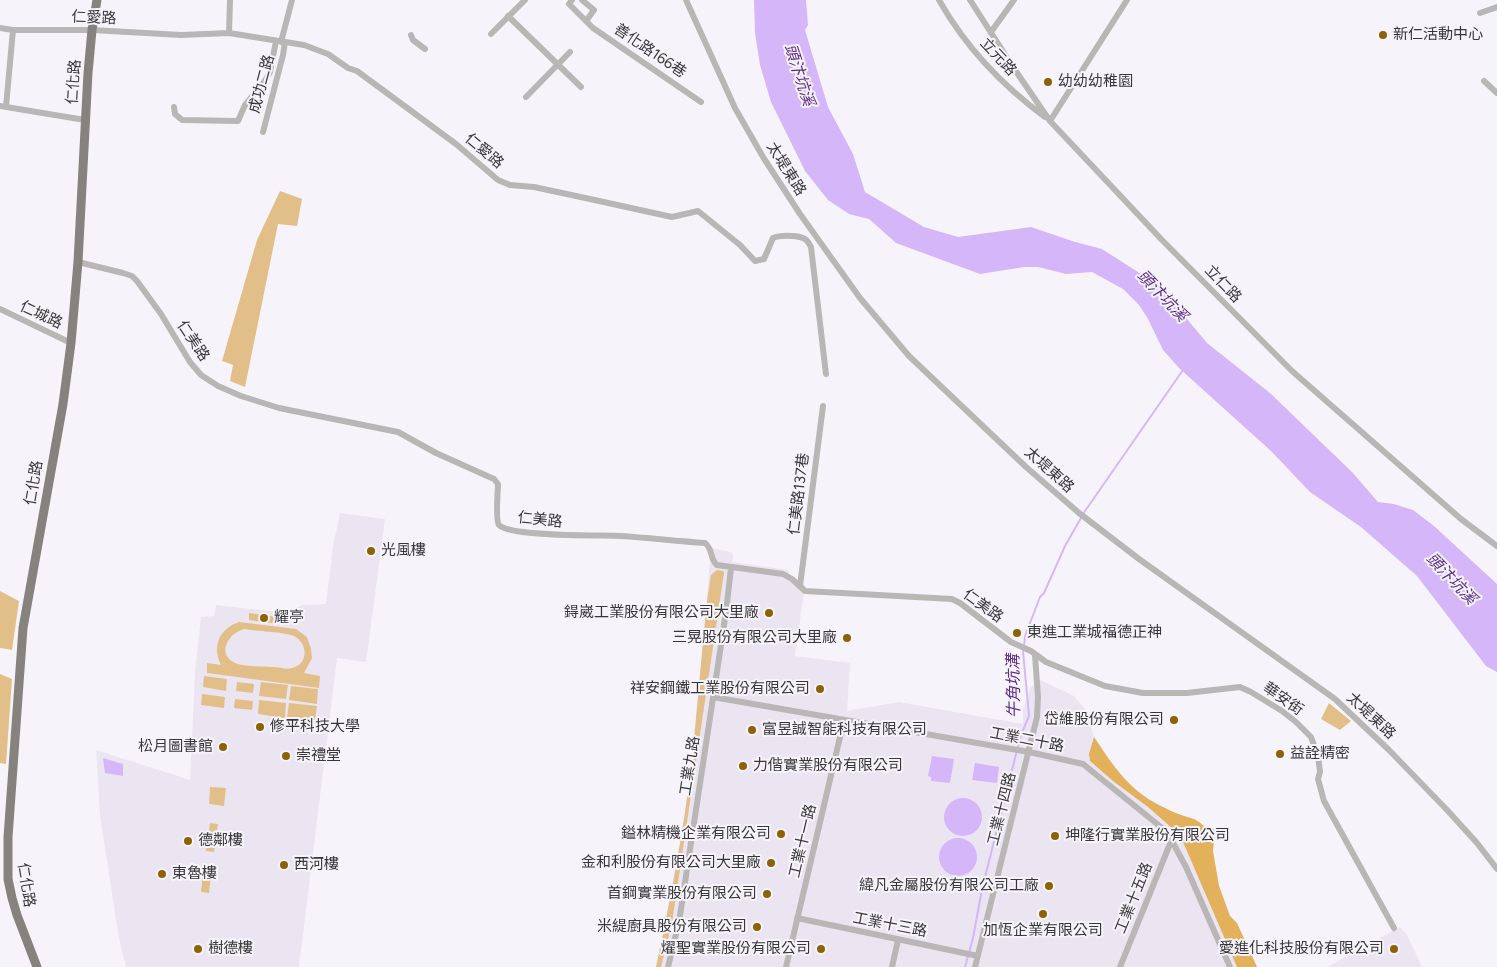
<!DOCTYPE html>
<html>
<head>
<meta charset="utf-8">
<style>
	body { margin:0 }
	canvas { display:block; background:#f6f4fa }
</style>
</head>
<body>
<canvas width="1497" height="967"></canvas>
<script>
const c = document.querySelector('canvas').getContext('2d');
c.lineJoin = 'round';
function fillPath(path, color) {
  c.fillStyle = color;
  c.fill(path, 'evenodd');
}
function strokePath(path, color, width, dash) {
  c.strokeStyle = color;
  c.lineWidth = width;
  c.lineCap = dash ? 'butt' : 'round';
  c.setLineDash(dash || []);
  c.stroke(path);
}
function label(font, color, halo, rows, align = 'center') {
  c.font = font + ' Figtree,"Noto Sans TC",sans-serif';
  c.lineWidth = 4;
  c.setLineDash([]);
  c.textBaseline = 'middle';
  c.strokeStyle = halo;
  c.fillStyle = color;
  for (const [text, x, y, turn = 0] of rows) {
    c.save();
    c.translate(x, y);
    c.rotate((+turn || 0) * Math.PI / 180);
    c.textAlign = isNaN(turn) ? turn : align;
    if (halo) c.strokeText(text, 0, 0);
    c.fillText(text, 0, 0);
    c.restore();
  }
}
fillPath(new Path2D(`
	M340,513L385,519L366,662L337,658L299,967H126L119,938L100,816L96,750L190,780L195,672L201,617L214,616L216,605L288,613L302,605L326,604L333,546Z
	M711,548L731,552L733,555L732,562L788,570L789,574L805,585L795,656L850,663L847,711L899,702L1023,724V710L1030,688L1040,680L1074,696L1086,710L1094,737L1114,768L1128,784L1149,799L1165,808L1187,818L1195,820L1210,831L1215,828L1213,851L1219,886L1230,916L1237,923L1257,967H656L662,941L684,820L699,693Z
	M1400,927L1407,935L1422,967H1327Z`), '#ebe5f2');
fillPath(new Path2D(`
	M280,191L302,199L297,226L278,224L245,387L230,381L233,365L222,361L257,240Z
	M717,570L723,571L724,573L672,923L661,967H656C670,901 683,835 691,768C697,713 701,657 707,601L711,575Z
	M0,591L19,601L12,650L0,648Z
	M249,613L279,617L278,624L249,620Z
	M239,622L296,629L307,637L311,649L312,658L304,673L320,676L319,688L207,673V663L221,665C212,646 219,629 239,622ZM244,629C255,631 285,632 294,636C308,643 309,664 292,668C287,670 279,667 273,667C262,666 249,667 238,664C216,657 226,634 244,629Z
	M0,674L12,679L6,764L0,763Z
	M204,676L227,679L226,691L203,687Z
	M237,682L254,684L253,693L236,691Z
	M261,682L288,685L286,699L259,696Z
	M291,686L318,689L317,704L289,700Z
	M202,694L225,697L224,708L201,705Z
	M235,699L253,701L252,710L234,708Z
	M259,700L286,703L285,718L258,714Z
	M289,703L317,706L315,720L287,717Z
	M1329,703L1351,721L1340,730L1321,719Z
	M210,787L226,788L224,806L209,804Z
	M210,823L218,824L214,852L206,851Z
	M204,864L212,865L209,893L201,892Z`), '#e2bf88');
fillPath(new Path2D(`
	M1094,737C1114,767 1131,793 1165,808C1174,813 1184,816 1194,819C1199,821 1205,827 1210,831L1215,828L1213,851L1219,886L1230,916L1237,923L1257,967H1237L1180,835L1148,807L1113,781L1090,761L1089,754Z`), '#e3b05b');
fillPath(new Path2D(`
	M754,0H806L808,25L805,30L828,107L853,154L865,192L924,227L958,237L1031,227L1075,242L1102,249L1166,290L1182,313L1207,343L1270,393L1353,473L1378,502L1394,504L1413,510L1434,526L1497,584V672L1486,666L1417,576L1361,527L1310,492L1271,451L1179,368L1163,350L1148,319L1139,305L1123,289L1092,272L1066,274L1038,267H1024L980,274L896,243L869,219L849,214L828,200L805,171L771,102L760,65L755,33Z
	M932,756L954,759L950,783L931,781V777L928,776Z
	M103,758L123,764V776L105,773Z
	M975,763L999,767L997,783L972,780Z
	M944 817a19 19 0 1 1 38 0a19 19 0 1 1-38 0Z
	M939 857a19 19 0 1 1 38 0a19 19 0 1 1-38 0Z`), '#d5b7f9');
strokePath(new Path2D(`
	M1024,646L1025,636L1040,597L1044,593L1065,546L1085,511L1183,370
	M965,967L973,938L982,889L1014,762L1021,735L1029,716L1023,651`), '#d5b7f9', 2);
strokePath(new Path2D(`
	M572,0L569,4L586,21
	M582,0L594,10L586,21L593,28L701,102
	M686,0L735,108L763,157L800,214L860,298L909,356L1026,467L1079,513L1139,559L1335,699L1389,750L1448,811L1477,843L1497,869
	M939,0C965,46 1003,86 1045,117
	M970,0L1013,67L1050,121L1162,240L1292,371L1461,519L1497,546
	M1480,13L1497,7
	M508,16L581,87
	M0,28L13,30H92L181,35L229,33L304,45L328,54L348,68L357,71L456,144L498,180L510,185L534,187L590,199L672,217L698,211L740,245L755,261L764,259L773,238C779,235 795,235 803,238C807,239 809,243 811,247L826,374
	M991,32L1014,0
	M229,33L230,0
	M491,34L525,0
	M411,35L413,40L425,49
	M281,42L292,0
	M1484,81L1497,93
	M526,97L570,52
	M0,106L85,120
	M6,107L13,30
	M174,107L175,114L182,120L238,121L245,105L265,81L270,72L276,41
	M1050,121L1127,0
	M263,132L283,55L285,42
	M78,262L123,273L132,276L137,281L161,314L190,362L201,375L218,386L241,396L279,408L398,432L436,453L494,479L498,484C498,491 495,520 499,525C510,537 601,535 621,536C649,538 677,541 705,543C714,550 709,559 717,565L783,574L792,579L805,591L952,599L960,603L1011,642L1031,651L1046,662L1105,686L1143,693H1187L1240,687L1251,692L1282,711L1296,722L1311,737L1318,756L1320,772L1318,779L1324,801L1394,928
	M0,309L71,343
	M800,586L823,406
	M713,697L1029,752L1083,764L1167,832L1186,867L1230,967
	M797,918L978,956
	M668,967L679,922L726,612L731,568
	M786,967L844,720
	M892,967L898,940
	M975,967L1037,717L1038,697L1035,655
	M1120,967L1172,839`), '#b9b7b5', 6);
strokePath(new Path2D(`
	M37,967L17,915L12,898L8,879V837L23,628L63,404L71,343L78,262L88,73L92,30L97,0`), '#86837f', 9);
for (const [x, y, r, color] of [
	[1383,35,5,"#8c6205"],
	[1048,82,5,"#8c6205"],
	[371,551,5,"#8c6205"],
	[769,613,5,"#8c6205"],
	[264,618,5,"#8c6205"],
	[1017,633,5,"#8c6205"],
	[847,638,5,"#8c6205"],
	[820,689,5,"#8c6205"],
	[1174,720,5,"#8c6205"],
	[260,727,5,"#8c6205"],
	[752,730,5,"#8c6205"],
	[223,747,5,"#8c6205"],
	[1280,754,5,"#8c6205"],
	[286,756,5,"#8c6205"],
	[743,766,5,"#8c6205"],
	[781,834,5,"#8c6205"],
	[1055,836,5,"#8c6205"],
	[188,841,5,"#8c6205"],
	[771,863,5,"#8c6205"],
	[284,865,5,"#8c6205"],
	[162,874,5,"#8c6205"],
	[1049,886,5,"#8c6205"],
	[767,894,5,"#8c6205"],
	[1043,914,5,"#8c6205"],
	[757,927,5,"#8c6205"],
	[198,949,5,"#8c6205"],
	[821,949,5,"#8c6205"],
	[1394,949,5,"#8c6205"]
]) {
  const dot = new Path2D();
  dot.arc(x, y, r, 0, 2 * Math.PI);
  c.fillStyle = color;
  c.fill(dot);
  strokePath(dot, '#f6f4fa', 2);
}
label('15px', '#373638', '#f6f4fa', [
	["仁愛路",94,18,2],
	["善化路166巷",650,51,34],
	["立元路",998,57,47],
	["仁化路",74,82,-86],
	["成功二路",262,84,-75],
	["仁愛路",484,151,40],
	["太堤東路",786,169,58],
	["立仁路",1223,284,46],
	["仁城路",41,315,25],
	["仁美路",193,341,56],
	["太堤東路",1049,470,42],
	["仁化路",34,483,-80],
	["仁美路137巷",799,494,-83],
	["仁美路",540,520,6],
	["仁美路",983,606,36],
	["華安街",1283,699,35],
	["太堤東路",1371,716,43],
	["工業二十路",1027,740,11],
	["工業九路",690,766,-81],
	["工業十四路",1002,809,-76],
	["工業十一路",803,841,-77],
	["仁化路",26,885,81],
	["工業十五路",1134,898,-68],
	["工業十三路",890,925,11]
]);
label('15px', '#373638', '#f6f4fa', [
	["新仁活動中心",1393,35],
	["幼幼幼稚園",1058,82],
	["光風樓",381,551],
	["鍀崴工業股份有限公司大里廠",759,613,"right"],
	["耀亭",274,618],
	["東進工業城福德正神",1027,633],
	["三晃股份有限公司大里廠",837,638,"right"],
	["祥安鋼鐵工業股份有限公司",810,689,"right"],
	["岱維股份有限公司",1164,720,"right"],
	["修平科技大學",270,727],
	["富昱誠智能科技有限公司",762,730],
	["松月圖書館",213,747,"right"],
	["益詮精密",1290,754],
	["崇禮堂",296,756],
	["力偕實業股份有限公司",753,766],
	["鎰林精機企業有限公司",771,834,"right"],
	["坤隆行實業股份有限公司",1065,836],
	["德鄰樓",198,841],
	["金和利股份有限公司大里廠",761,863,"right"],
	["西河樓",294,865],
	["東魯樓",172,874],
	["緯凡金屬股份有限公司工廠",1039,886,"right"],
	["首鋼實業股份有限公司",757,894,"right"],
	["米緹廚具股份有限公司",747,927,"right"],
	["加恆企業有限公司",1043,931,"center"],
	["樹德樓",208,949],
	["燿聖實業股份有限公司",811,949,"right"],
	["愛進化科技股份有限公司",1384,949,"right"]
], 'left');
label('italic 16px', '#5b2a86', '#f6f4fa', [
	["頭汴坑溪",799,75,72],
	["頭汴坑溪",1162,296,46],
	["頭汴坑溪",1451,579,46],
	["牛角坑溝",1014,686,-91]
]);
</script>
</body>
</html>
